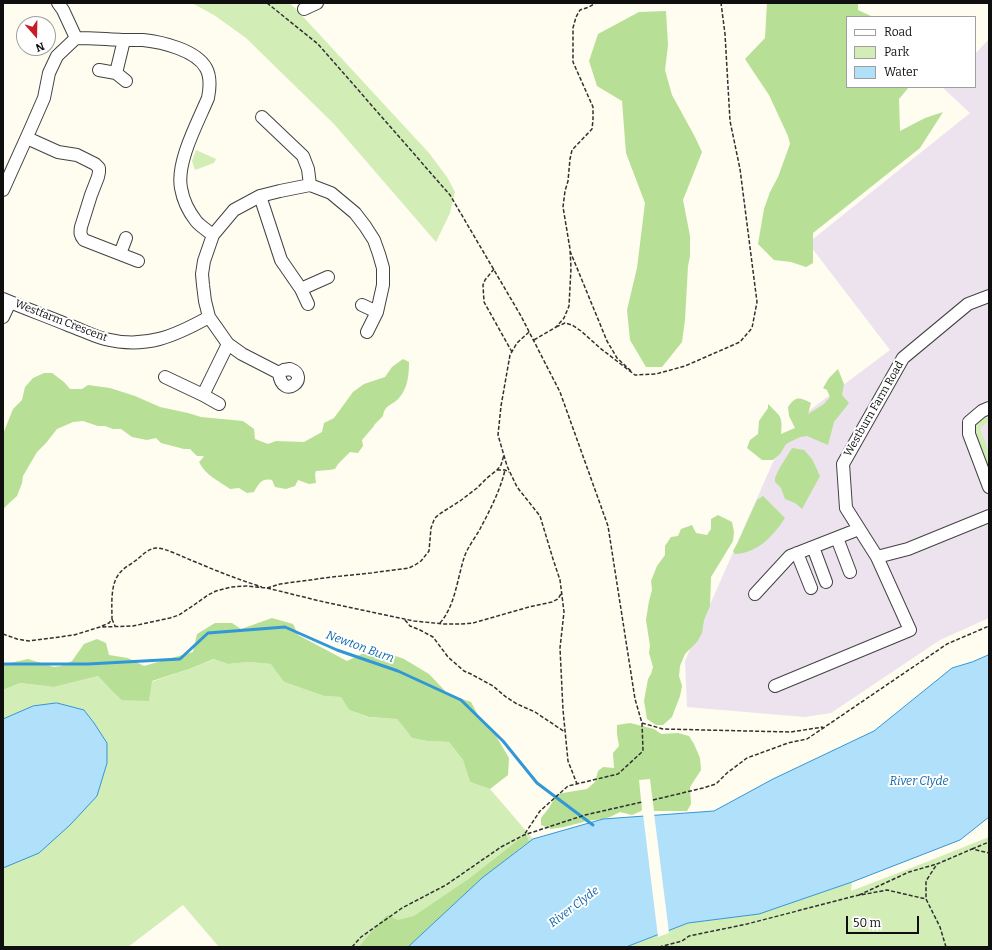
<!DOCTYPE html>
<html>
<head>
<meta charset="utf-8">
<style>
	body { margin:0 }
	#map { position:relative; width:992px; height:950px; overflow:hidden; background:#fffcf0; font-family:Bitter,serif }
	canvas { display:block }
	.frame { position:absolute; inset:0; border:4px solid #0f0f0f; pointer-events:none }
	.legend { position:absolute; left:846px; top:16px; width:130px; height:72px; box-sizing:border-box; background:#fff; border:1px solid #9f9f9f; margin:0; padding:5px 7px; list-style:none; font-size:12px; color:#0f0f0f }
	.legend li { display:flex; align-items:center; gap:8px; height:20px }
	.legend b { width:20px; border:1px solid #9f9f9f }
	.north { position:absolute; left:16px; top:16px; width:40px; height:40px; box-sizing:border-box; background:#fff; border:1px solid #9f9f9f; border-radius:50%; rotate:160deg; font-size:11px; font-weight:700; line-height:16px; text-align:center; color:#0f0f0f }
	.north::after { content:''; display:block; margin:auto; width:14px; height:18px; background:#ca1c26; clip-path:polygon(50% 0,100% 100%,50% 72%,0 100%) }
	.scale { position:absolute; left:846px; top:916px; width:73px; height:18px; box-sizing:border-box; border:2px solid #0f0f0f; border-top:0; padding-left:5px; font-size:12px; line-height:14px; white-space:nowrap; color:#0f0f0f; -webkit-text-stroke:3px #fff; paint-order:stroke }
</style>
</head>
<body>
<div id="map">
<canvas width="992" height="950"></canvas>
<div class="frame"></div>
<ul class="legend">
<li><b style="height:5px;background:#fff"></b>Road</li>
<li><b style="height:11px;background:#d3edb7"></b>Park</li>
<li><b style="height:11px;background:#b1e0fb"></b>Water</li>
</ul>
<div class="north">N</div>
<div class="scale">50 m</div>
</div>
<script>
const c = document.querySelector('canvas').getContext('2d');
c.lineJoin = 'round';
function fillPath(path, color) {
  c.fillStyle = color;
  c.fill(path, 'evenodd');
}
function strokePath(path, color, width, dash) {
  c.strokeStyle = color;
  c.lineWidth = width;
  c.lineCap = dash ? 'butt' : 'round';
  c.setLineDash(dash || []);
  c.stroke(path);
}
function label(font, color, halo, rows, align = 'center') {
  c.font = font + ' Bitter,serif';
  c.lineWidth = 4;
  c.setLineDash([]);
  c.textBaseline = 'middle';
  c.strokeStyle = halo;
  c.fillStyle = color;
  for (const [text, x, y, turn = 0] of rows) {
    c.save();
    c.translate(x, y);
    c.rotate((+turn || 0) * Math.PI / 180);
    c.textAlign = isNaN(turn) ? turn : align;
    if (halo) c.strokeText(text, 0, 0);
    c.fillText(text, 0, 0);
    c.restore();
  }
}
fillPath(new Path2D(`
	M989,39V618L940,640L831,713L804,717L687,707L685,661L773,462L806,413L890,350L808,243L970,113L943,88L944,87H975V54Z`), '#ede3ee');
fillPath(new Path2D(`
	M192,3H289L295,8L429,153L447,177L455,192L450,213L436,242L334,124L246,38L214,15Z
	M196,150L216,159L214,163L195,170L192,161Z
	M985,410L989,421L980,428L989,451V487L969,422Z
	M215,659L228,664L249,662L272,664L284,682L324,696L341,697L349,710L368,717L397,719L412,738L427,741L449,742L463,760L470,782L490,789L533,839L482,878L408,947H219L183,905L128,947H3V690L20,683L54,687L98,676L112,691L149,701L151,682L189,669Z
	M989,837V947H626L688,923L759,914L852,882L851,891L924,863Z`), '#d3edb7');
fillPath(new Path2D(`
	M767,3H858V10L873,17H847V87H909L899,99L900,131L925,118L943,112L920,148L813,233V263L806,267L791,262L774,260L758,244L764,209L770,192L778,177L790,144L788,136L769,95L745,59L765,38Z
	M666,11L668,45L665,70L672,95L695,137L702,152L683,200L690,236V256L688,266L685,320L682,342L662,367H646L630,340L627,310L637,268L645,203L626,153L622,101L597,86L589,61L598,34L639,12Z
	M403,359L409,362C409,374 408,388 399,398C392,406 385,404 383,416L374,425V426L362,440L363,446L358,453L350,452L338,464L335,469L329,470L316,471L315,474L316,483L309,484L298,480L295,486L286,489L275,487L272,480C262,478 259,483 254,492L247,493L239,488L230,489C219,481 205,475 199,462L202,459L204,456H197L190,449H184L161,443L156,438L147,440L132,437L121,429H113L105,426H98L83,421L73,422L57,429L46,443L37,452L23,476L22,483L17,496L6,506L3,510V434L13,409L22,400L25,387L33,378L44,373H52L64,382L70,389H82L88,385L110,388L135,396L160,407L188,413L201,417L243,421L254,429L255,439L268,444L276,441L304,442L322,432L324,423L334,418L353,392L364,384L385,377L392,367Z
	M838,369L844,384L842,395L849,403L834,422L828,445L807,436L800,437L786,444L780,454L773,460H762L747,448L750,440L758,434L759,421L768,408V404C780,416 783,416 781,434L795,428L789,416L788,407C796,396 799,397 811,403L808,414L824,404L830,397L827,390L823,388L829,378Z
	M792,448L804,450L812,459L820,476L802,509L795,503L785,499L781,488L775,482V478L779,469Z
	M763,496L785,518C773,536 758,553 735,554L733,551L738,542L751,513L757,500Z
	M718,515L732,522L734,532L733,541L711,577L710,606L704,620L702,633L697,642L685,654L680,666L679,676L682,686L680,696L672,717L663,725H656L647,719L644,701L648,679L651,674L653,667L649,653L650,646L646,620L649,601L652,590L651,581L657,566L665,555V546L671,537L678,536L681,529L692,525L696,533L707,535L711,529V519Z
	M272,618L293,624L298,635L347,661L366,652L390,654L404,659L429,674L448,694L471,702L479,717L496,736L509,758L508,775L490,789L470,782L463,760L449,742L427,741L412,738L397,719L369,717L349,710L341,697L324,696L284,682L271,664L249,662L228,664L214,659L189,669L152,681L149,701L122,700L112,691L98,676L54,687L20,683L3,690V663H10L28,659L54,667L61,666L72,661L84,644L97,639L106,643L109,655L128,658L144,666L193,652L197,634L215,623H232L241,629Z
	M630,723L654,729L661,734L678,733L689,736L694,744L700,758L701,770L690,787L691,804L687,811H654L650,779L639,780L642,810L641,811L632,815L620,812L610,817L603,819L587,821L564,827L551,829L541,825V818L549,808L557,794L587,789L595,782L598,771L603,767L614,768L613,753L619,746L617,734V725Z
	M526,835L529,841L482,878L408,947H359L366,938L387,915L398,920L414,916L470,878L517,841Z`), '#b7df95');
const water = new Path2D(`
	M989,655V817L960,840L852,882L759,914L688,923L626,947H408L482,878L533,839L603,819L714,811L773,779L874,731L952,668L972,662Z
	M57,703L84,710L94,723L107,743V763L97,796L70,825L39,853L3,868V719L33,706Z`);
fillPath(water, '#b1e0fb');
strokePath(water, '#3297d7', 1);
fillPath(new Path2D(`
	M654,813L669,933L658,937L643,814Z`), '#fffcf0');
strokePath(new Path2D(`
	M3,664H88L180,659L208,633L285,627L337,650L398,671L461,700L503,741L537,783L593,825`), '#3297d7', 3);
const minor = new Path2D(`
	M58,3L63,10L76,38
	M304,9L317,3
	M76,38C91,38 106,39 122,40C129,40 136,40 143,40C162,42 196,50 206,68C211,77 210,88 208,98C198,122 176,162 181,188C183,200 189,212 196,221C200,226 208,231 213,235
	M99,70L116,73L126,81
	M116,73L124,40
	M262,117L303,156L308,169L310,185
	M27,138L58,152L77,155L95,164L99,168V172L98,177L91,195L81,227C80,233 80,235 84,240L138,261
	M3,190L30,130L44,98L49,73L57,56L76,38
	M260,196L281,260L301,289L308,304
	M120,254L126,238
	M301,289L328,277
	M3,299C24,308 46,316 68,325C80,329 93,336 105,339C146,349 175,336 209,317
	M362,305L377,312
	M3,317L10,302
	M290,369C312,377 282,402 279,373L284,370Z
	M279,373L242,354L228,344L209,317L205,301L203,285L202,274L204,261L213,235L234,210L260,196L280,191L310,185L331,193L355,213L365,226L374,240L379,254L383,268V285L377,312L367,332
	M165,377L203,395L219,404
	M203,395L228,344
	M989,408L982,411L969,422V434L989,487
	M837,538L850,572
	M813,547L826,582
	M797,553L811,588
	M877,557L908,549L989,516
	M755,594L790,556L859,529
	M775,686L910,630L877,557L846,508L843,464L903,358L968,304L989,296`);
strokePath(minor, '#424242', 14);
strokePath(new Path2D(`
	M267,3L318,44L450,195L521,316L560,392L608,526L635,699L642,723L643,751L618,774L568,786L540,811L524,835
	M570,251L607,341L617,358L631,371
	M494,269L485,280L483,285L484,302L512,352
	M556,327L565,323L572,325L581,331L600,348L635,375L656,374L685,366L740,342L752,328L757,302L740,169L730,121L725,34L721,3
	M529,332L517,343L510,355L501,406L498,435L507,466L517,487L540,516L553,559L560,580L564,612L560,648L563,710L568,761L577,784
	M534,340L556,327L564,318L569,306L571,268L570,249L563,207L565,191L568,181L570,159L572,150L592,129L593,120V107L573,62V28L576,17L580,10L589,7L596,3
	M497,470H505L509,472
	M267,588L324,602L414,621L444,624H461L473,623L529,607L552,602L558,599L562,592
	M112,619L115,626
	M405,620L410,626L420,630L433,637L448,657L464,671L471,674L493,686L506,697L517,704L535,712L565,732
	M440,623C455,606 457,580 464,558C467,548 475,538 480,529C490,510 500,491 505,470
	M102,626L109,623L112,619C112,606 110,585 119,574C123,568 130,565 135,561C142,556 147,549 156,548C164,547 189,560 198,563C219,572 240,580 262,587
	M3,634L17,639L29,641L74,635L100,627L133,626L170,618L179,615L194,605L208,595L216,591L231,587L246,586L267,588L280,584L332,577L371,573L409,568L415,565L421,561L429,551L431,528L434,520L436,517L441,513L460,501L477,488L487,478L497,470L501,465L504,455
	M642,723L663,729L791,732L823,727
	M653,800L703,788L716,784L727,773L747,758L788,743L807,739L947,644L989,626
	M972,849L989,842
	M859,895L909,872L937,864
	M352,947L361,937L402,908L446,885L501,847L524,835L585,815L642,802
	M659,947L682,941L689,936L747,924L855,896L887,890L926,899
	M946,947L940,927L926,899V881L937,864L972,849L989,853`), '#313131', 1.5, [4, 2]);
strokePath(minor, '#fff', 12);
label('11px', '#0f0f0f', '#fff', [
	["Westfarm Crescent",61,321,21],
	["Westburn Farm Road",874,409,-60]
]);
label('italic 12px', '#0e68ab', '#fff', [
	["Newton Burn",360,647,20],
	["River Clyde",919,782],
	["River Clyde",574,907,-37]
]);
</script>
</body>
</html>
